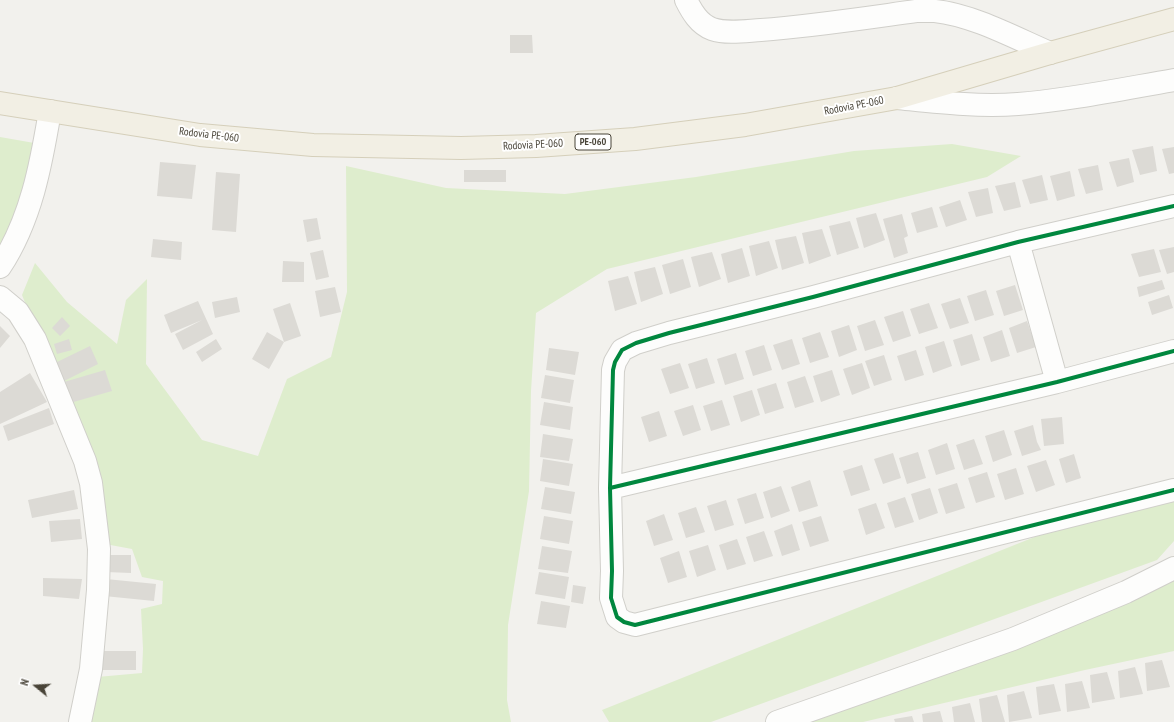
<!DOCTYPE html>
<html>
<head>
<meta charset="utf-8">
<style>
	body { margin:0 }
	#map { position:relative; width:1174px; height:722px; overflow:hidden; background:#f2f1ed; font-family:"PT Sans Narrow",sans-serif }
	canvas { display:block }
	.north { position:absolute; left:16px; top:666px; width:40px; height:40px; -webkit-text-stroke:3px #fff; paint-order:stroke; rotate:288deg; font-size:11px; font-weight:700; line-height:16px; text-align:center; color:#494438 }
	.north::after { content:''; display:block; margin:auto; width:14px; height:18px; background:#494438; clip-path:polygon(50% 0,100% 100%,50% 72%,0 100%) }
</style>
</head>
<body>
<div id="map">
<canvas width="1174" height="722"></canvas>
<div class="north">N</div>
</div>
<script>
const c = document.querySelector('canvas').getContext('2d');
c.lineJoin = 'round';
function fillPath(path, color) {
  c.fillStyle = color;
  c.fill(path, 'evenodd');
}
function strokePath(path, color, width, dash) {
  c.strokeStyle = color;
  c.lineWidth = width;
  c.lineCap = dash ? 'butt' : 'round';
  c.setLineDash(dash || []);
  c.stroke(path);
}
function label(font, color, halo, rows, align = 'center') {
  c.font = font + ' "PT Sans Narrow",sans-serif';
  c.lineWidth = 4;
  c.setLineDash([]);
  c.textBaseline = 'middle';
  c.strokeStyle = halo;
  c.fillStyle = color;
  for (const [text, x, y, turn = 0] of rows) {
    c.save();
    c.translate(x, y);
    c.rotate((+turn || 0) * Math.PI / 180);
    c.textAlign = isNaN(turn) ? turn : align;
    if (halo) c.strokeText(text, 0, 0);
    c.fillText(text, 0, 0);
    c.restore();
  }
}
fillPath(new Path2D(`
	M0,137L40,144L0,257Z
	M952,144L1021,156L987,177L607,269L536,313L531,391L529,491L508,625L507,700L511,722H87L97,677L142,673L143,649L141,609L162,604L163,581L142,577L132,549L105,544L68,410L22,295L35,263L67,302L117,344L126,300L147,279L146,364L202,440L258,456L287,379L331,357L347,292L346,166L446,188L565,194L696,177L854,151Z
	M1174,493V541L1157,560L711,722H609L602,710L1107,508Z
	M1174,564V651L1085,670L863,722H779Z`), '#deedcd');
fillPath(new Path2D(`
	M510,35H532L533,53H510Z
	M1153,146L1157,171L1140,175L1132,150Z
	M1174,147V173L1169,174L1162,149Z
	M1129,158L1134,182L1117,187L1109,162Z
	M160,162L196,165L192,199L157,196Z
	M1098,165L1103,190L1086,194L1078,169Z
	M464,170H506V182H464Z
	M1070,171L1075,196L1057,201L1050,176Z
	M216,172L240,174L236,232L212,230Z
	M1042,175L1048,200L1030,204L1022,180Z
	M1015,182L1021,207L1004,211L995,186Z
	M988,188L993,213L976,217L968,192Z
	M960,200L967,220L946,227L939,207Z
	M932,207L938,227L917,233L911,213Z
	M876,213L885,240L864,248L856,218Z
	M902,214L908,236L904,238L908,253L894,258L883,219Z
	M317,218L321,239L307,242L303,220Z
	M850,221L859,248L837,255L829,226Z
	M822,229L831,256L809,264L802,233Z
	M796,236L804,263L782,270L775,240Z
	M153,239L182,242L181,260L151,257Z
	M769,241L778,268L756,276L749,246Z
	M1174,247V272L1167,274L1159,250Z
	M742,248L750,276L728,283L721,254Z
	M1154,249L1161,272L1139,277L1131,254Z
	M323,250L329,277L316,280L310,253Z
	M712,252L721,279L699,287L691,257Z
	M683,259L691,287L670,294L662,265Z
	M283,261L304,262V282H282Z
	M655,267L663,294L641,302L634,272Z
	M628,276L637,304L615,311L608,281Z
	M1162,280L1165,289L1139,297L1137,287Z
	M1015,285L1023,310L1004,316L996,291Z
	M335,287L341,312L320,317L315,291Z
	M986,290L994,315L975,321L967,296Z
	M1169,295L1173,308L1152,315L1148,302Z
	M237,297L240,312L215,318L212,302Z
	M960,298L969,323L950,329L941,304Z
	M198,301L213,334L183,350L175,334L202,320L171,333L164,315Z
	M290,303L301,336L284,342L273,309Z
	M929,303L938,328L919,334L910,309Z
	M903,311L911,336L893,342L884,317Z
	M62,317L70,326L60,336L52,328Z
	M875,320L884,345L865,351L857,326Z
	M1027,321L1036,347L1017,353L1009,328Z
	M849,325L857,350L839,357L831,331Z
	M0,326L10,336L0,348Z
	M1002,330L1010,356L991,362L983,337Z
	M267,332L284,342L269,369L252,359Z
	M820,332L829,357L810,363L802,338Z
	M972,334L980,360L961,366L953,340Z
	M69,339L72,350L57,354L54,344Z
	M216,339L222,349L202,362L196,352Z
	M792,339L800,364L782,370L773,345Z
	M944,341L952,366L933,373L925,347Z
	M764,345L772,370L753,376L745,351Z
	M90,346L98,364L64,381L55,363Z
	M549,348L579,352L575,375L546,370Z
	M916,350L924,375L905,381L897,356Z
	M736,353L744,379L725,385L717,359Z
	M884,355L892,380L874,386L865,361Z
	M707,358L715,383L696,389L688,364Z
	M680,363L689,388L670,394L661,369Z
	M862,363L870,388L852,395L843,369Z
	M105,370L112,391L70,403L64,382Z
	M832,370L840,395L821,402L813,376Z
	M30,373L47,402L0,424V392Z
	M545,375L574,380L570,403L541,398Z
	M805,376L814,402L795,408L787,382Z
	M776,383L784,408L765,414L757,389Z
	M752,390L760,415L741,422L733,396Z
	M722,400L730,425L711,431L703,406Z
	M544,402L573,407L570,430L540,425Z
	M693,405L701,430L683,436L674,411Z
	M49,408L54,424L8,441L3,426Z
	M659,411L667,436L649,442L641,417Z
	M1062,417L1064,444L1044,446L1041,419Z
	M1033,425L1037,442L1041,450L1022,456L1014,431Z
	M1004,430L1012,455L993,462L985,436Z
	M543,434L573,439L569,461L540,457Z
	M974,439L983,464L964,470L956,445Z
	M947,443L955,469L936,475L928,450Z
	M918,452L926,478L907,484L899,458Z
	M893,453L901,478L883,484L874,459Z
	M1074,454L1081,478L1066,483L1059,459Z
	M543,459L573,464L569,486L540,481Z
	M1046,460L1055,485L1036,492L1027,466Z
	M862,465L870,490L851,496L843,471Z
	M1016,468L1024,494L1005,500L997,474Z
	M987,472L995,497L976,503L968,478Z
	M810,480L818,506L799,512L791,487Z
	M957,483L965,508L946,514L938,489Z
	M781,486L790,511L771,518L763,492Z
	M545,487L575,492L571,514L541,509Z
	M930,488L938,513L919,520L911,494Z
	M74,490L78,509L32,518L28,500Z
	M756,493L764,518L745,524L737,499Z
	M905,497L914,522L895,528L887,503Z
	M726,500L734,525L715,531L707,506Z
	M876,503L885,528L866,535L858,509Z
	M696,507L705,532L686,538L678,513Z
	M664,514L673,540L654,546L646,521Z
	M544,516L573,521L569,544L540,539Z
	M821,516L829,541L810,547L802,522Z
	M80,519L82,539L51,542L49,521Z
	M792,524L800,550L782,556L774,531Z
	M764,531L773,556L754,562L746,537Z
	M737,539L746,564L727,570L719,545Z
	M708,545L716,570L697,577L689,551Z
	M542,546L572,551L568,573L538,569Z
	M679,551L687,577L668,583L660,558Z
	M107,555H131V573L106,572Z
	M539,572L569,577L565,599L535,594Z
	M43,578L82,579L79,599L43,596Z
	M106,579L156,584L154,601L104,596Z
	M573,585L586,587L583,604L571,602Z
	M541,601L570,606L566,628L537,624Z
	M101,651H136V670H101Z
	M1162,660L1170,687L1147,691L1145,663Z
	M1135,667L1143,694L1120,698L1118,671Z
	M1107,672L1115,699L1092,703L1090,675Z
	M1082,681L1090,708L1067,712L1065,684Z
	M1054,684L1061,711L1039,715L1036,687Z
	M1024,691L1032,718L1009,722L1007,695Z
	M997,695L1005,722H982L979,699Z
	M970,703L975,722H954L952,707Z
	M940,711L943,722H923L922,714Z
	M912,716L914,722H895L894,719Z`), '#dcdad5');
const minor = new Path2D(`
	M686,0C692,12 699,24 712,29C727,34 745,31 761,30C813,26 865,18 916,11C922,11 929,11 935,11C973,15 1015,38 1050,53
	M897,98C937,102 977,107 1018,104C1070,100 1122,89 1174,80
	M1174,206L1018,242L813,297L669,333L636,343L622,350L615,362L613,370L610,488L612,571L611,598L617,617L624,622L635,625L1174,490
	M1018,242L1057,382
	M0,267C31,220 41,165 50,111
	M0,297L18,312L35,339L85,461L91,483L99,549L98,590L91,669L80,722
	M610,488L1057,382L1174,351
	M777,722L1013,639L1126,592L1174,568`);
const primary = new Path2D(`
	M0,103L200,135L313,145L461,148L536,146L635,139L745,125L897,98L1050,53L1174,19`);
strokePath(minor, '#d0cfca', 24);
strokePath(primary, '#d5cfba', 24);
strokePath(minor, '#fdfdfc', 22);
strokePath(primary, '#f2efe4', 22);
strokePath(new Path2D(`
	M1174,206L1018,242L813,297L669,333L636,343L622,350L615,362L613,370L610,488L612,571L611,598L617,617L624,622L635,625L1174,490
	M610,488L1057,382L1174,351`), '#00873e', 4);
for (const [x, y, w] of [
	[593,142,36]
]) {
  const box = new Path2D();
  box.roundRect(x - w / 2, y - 8, w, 16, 3);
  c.fillStyle = '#fff';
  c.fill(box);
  strokePath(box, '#494438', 1);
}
label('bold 10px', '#494438', null, [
	["PE-060",593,142]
]);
label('11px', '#494438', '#fff', [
	["Rodovia PE-060",854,106,-11],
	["Rodovia PE-060",209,135,7],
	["Rodovia PE-060",533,145,-3]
]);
</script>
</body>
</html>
